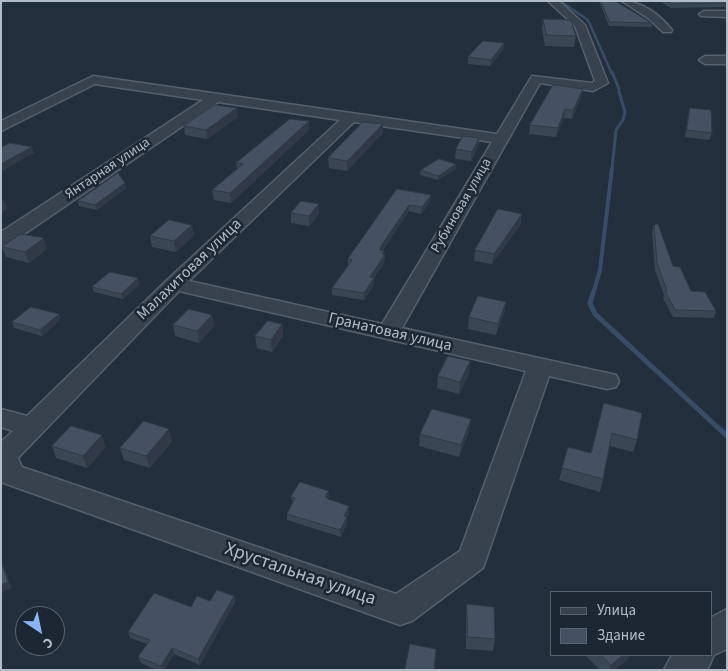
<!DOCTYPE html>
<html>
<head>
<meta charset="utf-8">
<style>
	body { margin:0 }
	#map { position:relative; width:728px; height:671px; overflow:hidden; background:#242f3e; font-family:"Source Sans 3",sans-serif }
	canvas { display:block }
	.frame { position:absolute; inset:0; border:2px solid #b4bcc9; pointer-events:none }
	.legend { position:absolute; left:550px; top:591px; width:162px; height:65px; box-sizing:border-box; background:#1d2633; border:1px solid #59626f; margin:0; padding:6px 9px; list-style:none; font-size:15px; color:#b4bcc9 }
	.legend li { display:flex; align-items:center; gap:10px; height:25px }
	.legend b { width:25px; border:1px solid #59626f }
	.north { position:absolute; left:15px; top:606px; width:50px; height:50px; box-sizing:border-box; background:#1d2633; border:1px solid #59626f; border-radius:50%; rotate:146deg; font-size:14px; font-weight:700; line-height:20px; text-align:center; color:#b4bcc9 }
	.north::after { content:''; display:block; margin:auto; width:18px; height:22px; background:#8ab4f8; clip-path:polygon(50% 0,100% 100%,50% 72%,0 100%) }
</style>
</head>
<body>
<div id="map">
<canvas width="728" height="671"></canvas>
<div class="frame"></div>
<ul class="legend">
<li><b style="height:6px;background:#38414e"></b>Улица</li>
<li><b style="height:14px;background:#455162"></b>Здание</li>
</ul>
<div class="north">С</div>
</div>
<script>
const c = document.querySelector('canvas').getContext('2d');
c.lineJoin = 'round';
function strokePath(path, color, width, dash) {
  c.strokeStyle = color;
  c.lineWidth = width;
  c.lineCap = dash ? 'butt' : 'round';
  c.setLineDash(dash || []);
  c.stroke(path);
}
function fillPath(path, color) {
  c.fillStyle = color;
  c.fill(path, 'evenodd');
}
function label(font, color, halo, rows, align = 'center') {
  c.font = font + ' "Source Sans 3",sans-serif';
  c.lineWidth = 5;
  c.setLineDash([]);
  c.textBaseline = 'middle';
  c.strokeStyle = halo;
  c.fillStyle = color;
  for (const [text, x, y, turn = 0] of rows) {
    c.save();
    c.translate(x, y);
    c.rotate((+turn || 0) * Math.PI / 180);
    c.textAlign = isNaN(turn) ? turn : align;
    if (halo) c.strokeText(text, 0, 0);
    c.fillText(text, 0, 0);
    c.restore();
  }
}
strokePath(new Path2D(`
	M560,1L588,20L612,74`), '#394c67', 2.5);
strokePath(new Path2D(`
	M612,72L619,89
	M612,169L616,130L623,120L625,112L619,92`), '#394c67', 3);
strokePath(new Path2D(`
	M593,294L600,270L612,168`), '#394c67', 4);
strokePath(new Path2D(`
	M593,293L590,303L595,314L727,436`), '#394c67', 5);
const minor = new Path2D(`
	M548,1H559L585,25L608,83L593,91L540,83L402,328L607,373L616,375L619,381L616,387L607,389L549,376L483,568L412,621L400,625L1,482V442L13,431L1,427V409L27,416L167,280L340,120L218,102L8,245L1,247V232L203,100L95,84L1,131V121L93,76L497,134L532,76L592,83L595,81L575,26ZM354,122L492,142L382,324L189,281ZM179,291L526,371L460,551L396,594L22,467L18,458Z
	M622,1C642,1 660,15 672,30L671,32H663L648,18Z
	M704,11H727V17L701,16L699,14Z
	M727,56V64H705L699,60L705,56Z
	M727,609V649L714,655L707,670H664L672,655H712V617Z`);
strokePath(minor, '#565f6c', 3);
fillPath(minor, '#38414e');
fillPath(new Path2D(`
	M599,1H615L652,23V27L609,26Z
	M659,1H727V7L671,8Z
	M543,19L576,36L574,47L545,46L542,29Z
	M504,43V49L490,66L468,64V57Z
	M583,89L581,97L572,119L564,118L556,137L529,134L530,125Z
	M690,108L712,133L709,140L685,137L688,115Z
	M238,117L207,139L185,135L184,126Z
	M309,121V130L231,203L214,200L212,190L237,169L236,163Z
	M383,133L347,171L329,168L328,158Z
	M479,138L478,147L471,161L455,159L456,149Z
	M456,164V169L438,180L420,175L421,170Z
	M126,188L97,210L79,206L78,201Z
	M397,189L431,195L430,202L421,214L409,211L383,250L384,251V254H385V261L374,278V285L364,300L332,295V288L348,266V259Z
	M291,213L319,214L309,226L291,223Z
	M521,224L492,264L474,261L475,250Z
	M192,225L194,235L176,252L152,247L150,236Z
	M654,225L673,266L691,291L716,311L714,318L673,317L663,298L664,295L655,270L652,232Z
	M2,247L47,249L29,263L6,257Z
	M140,284L123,299L94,292L92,287Z
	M506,302L504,313L496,335L468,329L469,317Z
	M59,314L60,320L42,336L14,328L12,322Z
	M212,315L214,326L199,343L175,336L173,325Z
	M282,324L283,336L272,352L257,348L255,336Z
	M469,373L459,394L437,388L438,376Z
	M604,403L637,440L633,452L610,446L603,479L600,492L559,480L568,447L591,453Z
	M469,431L459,457L419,446L420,434Z
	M172,441L150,468L124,460L120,448Z
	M52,446L106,447L87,468L56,458Z
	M329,491V497L328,499L349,506V512L347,517V523L341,537L287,520V514L293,503L291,497Z
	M234,596L235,602L200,665L174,654L164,670H157L141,663L138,657L147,644L130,638L128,632L191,607L210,601Z
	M467,604L495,639L493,651L466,649V616Z
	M585,655H630L629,658L614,670H600Z`), '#3b4654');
fillPath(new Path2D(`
	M504,43V49L490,66L491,60Z
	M583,89L581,97L572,119L573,110Z
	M237,108L238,117L207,139L206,130Z
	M565,109L564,118L556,137L558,128Z
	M309,121V130L231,203L230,193Z
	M383,124V133L347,171V161Z
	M479,138L478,147L471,161L472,152Z
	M32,147L34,153L1,172V164Z
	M456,164V169L438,180V176Z
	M125,183L126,188L97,210L95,205Z
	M431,195L430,202L421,214L422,207Z
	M4,200L7,209L1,213V202Z
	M319,204V214L309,226V216Z
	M409,205V211L381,253L380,250L381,246Z
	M522,214L521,224L492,264L494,254Z
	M192,225L194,235L176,252L174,241Z
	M44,238L47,249L29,263L25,252Z
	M384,251L385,261L371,282L374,278V285L364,300V293L370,277Z
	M138,278L140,284L123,299L121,294Z
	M506,302L504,313L496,335L498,324Z
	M59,314L60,320L42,336L40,330Z
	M212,315L214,326L199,343L197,331Z
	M282,324L283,336L272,352L271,340Z
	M470,361L469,373L459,394L460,382Z
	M471,419L469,431L459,457L461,445Z
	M169,429L172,441L150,468L146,456Z
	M102,435L106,447L87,468L83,456Z
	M329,491V497L325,503V496Z
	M349,506V512L344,522V516Z
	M347,517V523L341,537L340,530Z
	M1,559L12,588L1,593Z
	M234,596L235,602L200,665L198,659Z
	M172,648L174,654L164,670H162L161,666Z
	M623,655H630L629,658L614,670H609L611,665Z`), '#303945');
const building = new Path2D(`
	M601,1H615L652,23L610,22Z
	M668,1H727V3L672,4Z
	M543,19L571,20L576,36L547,35Z
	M483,41L504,43L491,60L468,57Z
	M553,85L583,89L573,110L565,109L558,128L530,125Z
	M215,105L237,108L206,130L184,126Z
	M690,108L711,110L712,133L687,130Z
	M290,119L309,121L230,193L212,190L243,164L236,163Z
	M363,122L383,124L347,161L328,158Z
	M463,136L479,138L472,152L456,149Z
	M10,143L32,147L1,164V148Z
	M439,159L456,164L438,176L421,170Z
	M118,173L125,183L95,205L78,201Z
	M397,189L431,195L422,207L409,205L381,246L380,250L384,251L382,254H385L370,277L374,278L364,293L332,288L352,260L348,259Z
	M301,201L319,204L309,216L291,213Z
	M498,209L522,214L494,254L475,250Z
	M169,220L192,225L174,241L150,236Z
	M658,224L673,266L680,267L691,291L705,292L716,311L675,310L665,291H667L657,263L654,225Z
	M21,234L44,238L25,252L2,247Z
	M110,272L138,278L121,294L92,287Z
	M478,296L506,302L498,324L469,317Z
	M31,307L59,314L40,330L12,322Z
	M189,309L212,315L197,331L173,325Z
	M268,321L282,324L271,340L255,336Z
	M448,356L470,361L460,382L438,376Z
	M604,403L642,413L637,440L612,433L603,479L562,468L568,447L591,453Z
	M432,409L471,419L461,445L420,434Z
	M144,421L169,429L146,456L120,448Z
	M71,426L102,435L83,456L52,446Z
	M300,482L329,491L325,496L328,499L349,506L344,516L347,517L340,530L287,514L295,498L291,497Z
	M1,561L8,582L1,585Z
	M217,590L234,596L198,659L172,648L161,666L138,657L150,640L128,632L154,593L191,607L197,596L210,601Z
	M467,604L494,607L495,639L468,637Z
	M410,644L436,649L434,670H405Z
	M601,655H623L611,665Z`);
fillPath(building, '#455162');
strokePath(building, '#303945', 1);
label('14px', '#b4bcc9', '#1d2633', [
	["Янтарная улица",108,169,-34],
	["Рубиновая улица",462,206,-60]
]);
label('16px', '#b4bcc9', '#1d2633', [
	["Малахитовая улица",190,270,-44],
	["Гранатовая улица",390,333,13]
]);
label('19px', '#b4bcc9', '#1d2633', [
	["Хрустальная улица",300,575,19]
]);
</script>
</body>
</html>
